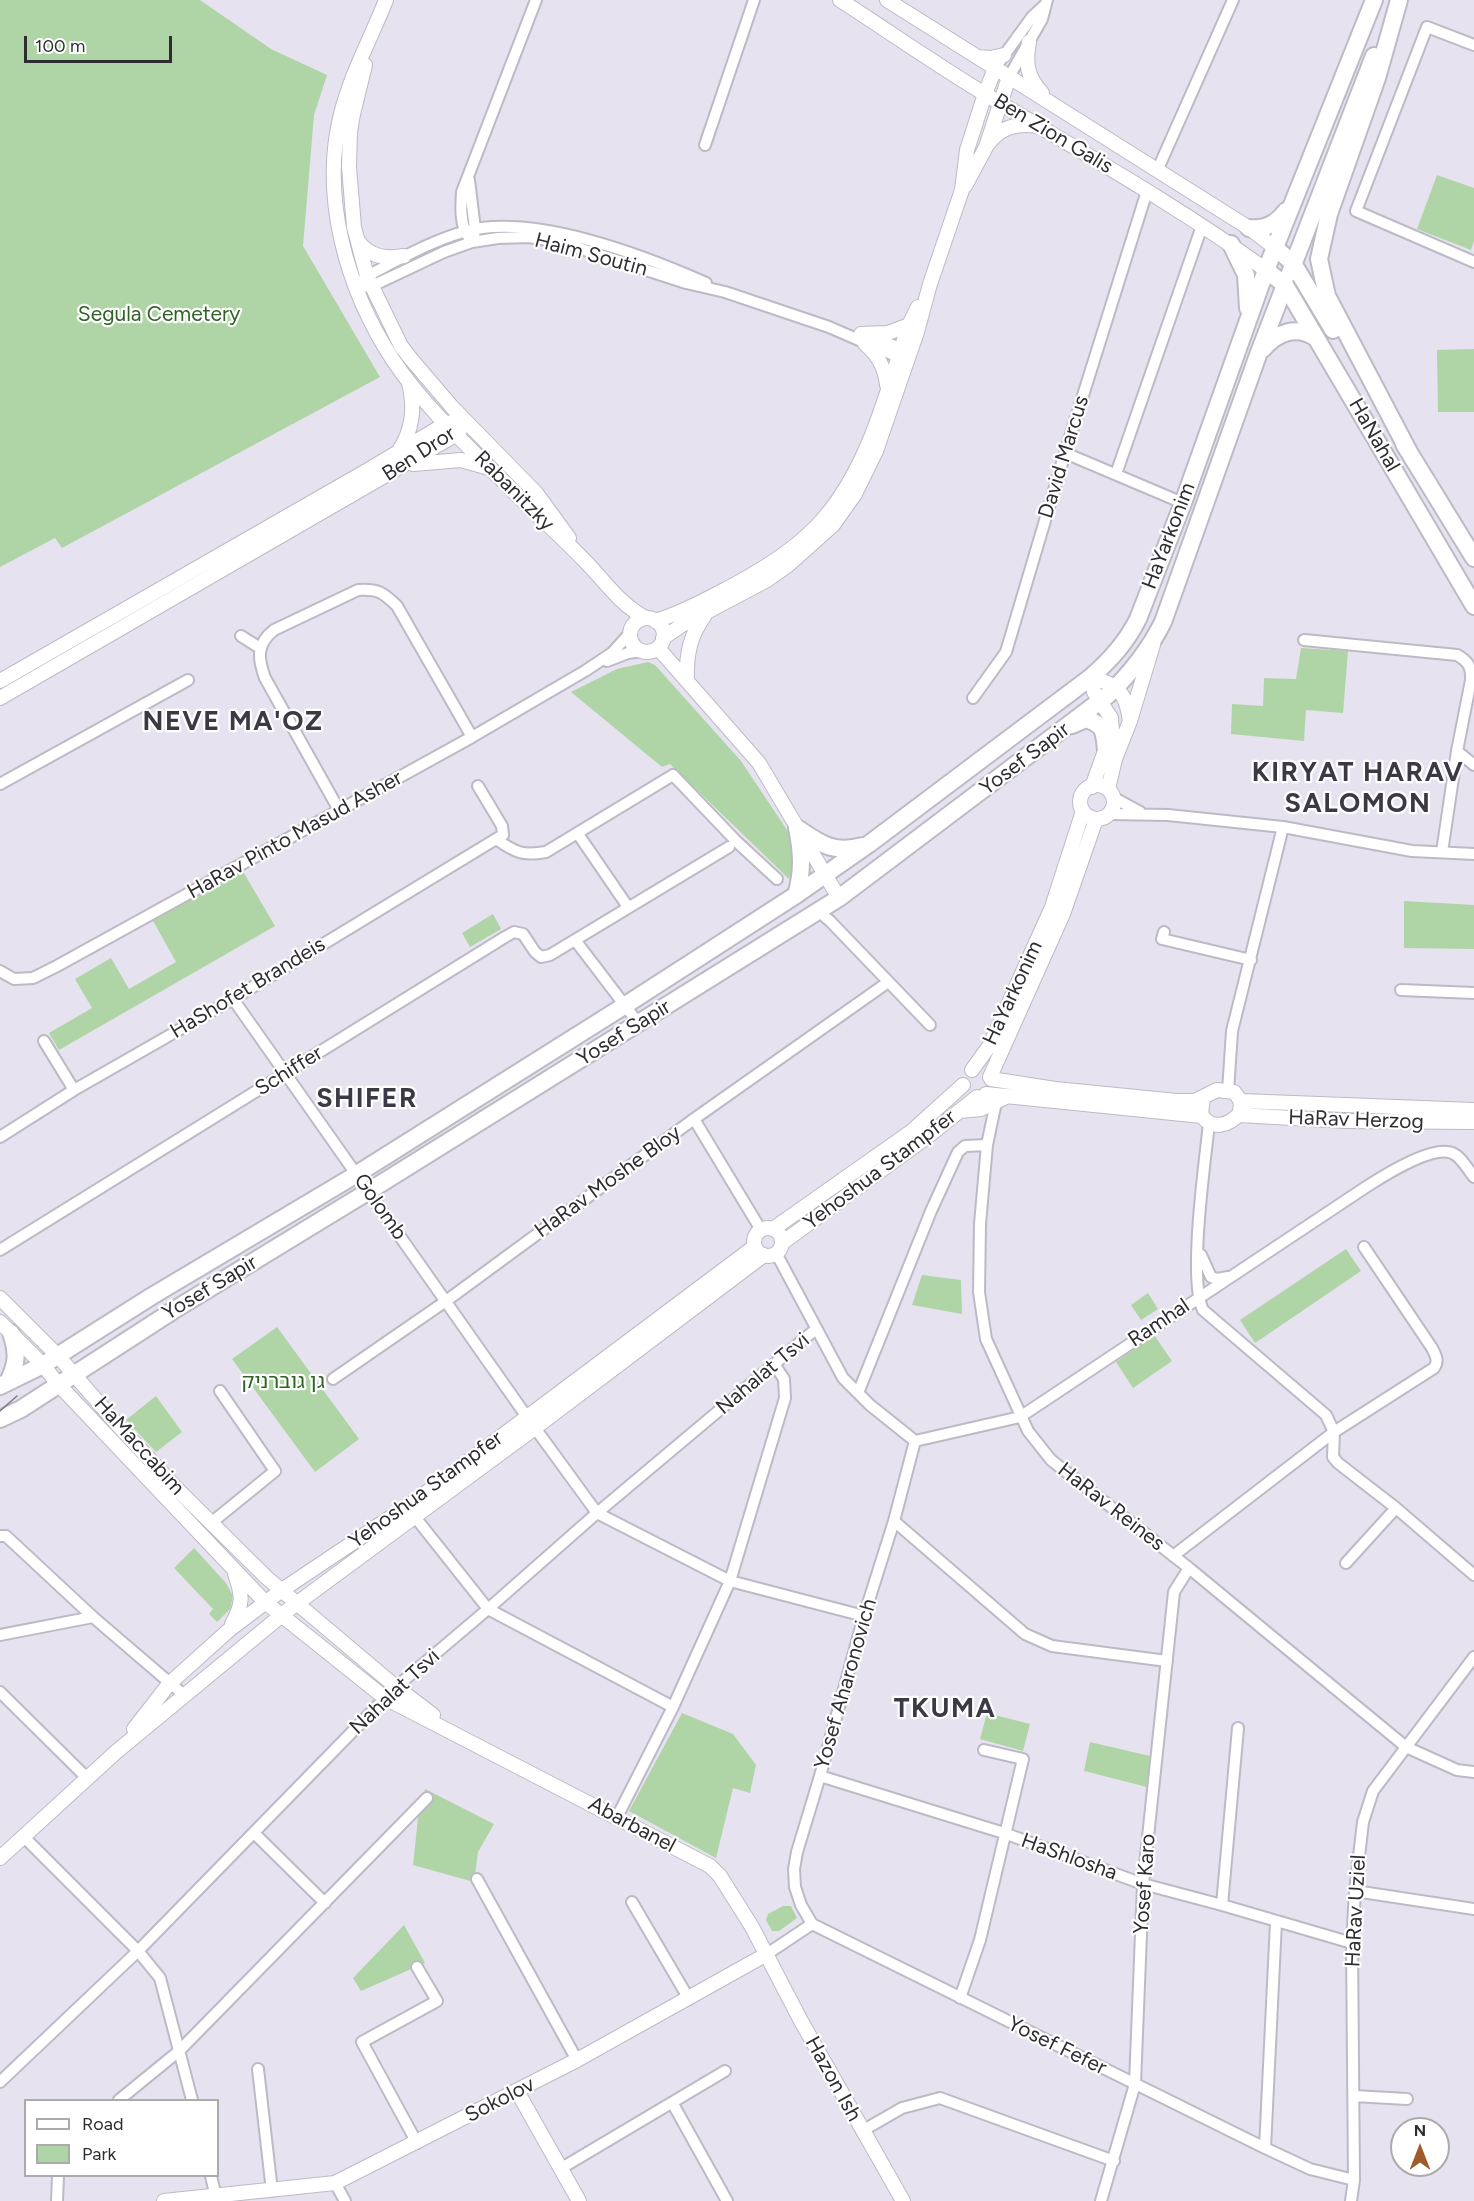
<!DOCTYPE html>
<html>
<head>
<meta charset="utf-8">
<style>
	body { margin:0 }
	#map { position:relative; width:1474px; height:2201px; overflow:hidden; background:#e6e2ef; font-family:Figtree,sans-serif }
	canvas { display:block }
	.legend { position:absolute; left:24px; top:2099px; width:195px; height:78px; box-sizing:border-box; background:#fff; border:2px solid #ababad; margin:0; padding:8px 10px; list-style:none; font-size:18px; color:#2e2d32 }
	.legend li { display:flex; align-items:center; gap:12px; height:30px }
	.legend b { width:30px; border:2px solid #ababad }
	.north { position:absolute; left:1390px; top:2117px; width:60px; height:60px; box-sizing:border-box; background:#fff; border:2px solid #ababad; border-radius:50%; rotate:0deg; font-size:16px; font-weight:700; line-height:24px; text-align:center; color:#2e2d32 }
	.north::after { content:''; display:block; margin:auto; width:21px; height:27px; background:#9f5b2b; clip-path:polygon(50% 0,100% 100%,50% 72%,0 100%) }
	.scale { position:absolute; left:24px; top:36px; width:148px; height:27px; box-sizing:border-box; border:3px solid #2e2d32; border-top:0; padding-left:8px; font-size:18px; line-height:21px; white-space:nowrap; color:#2e2d32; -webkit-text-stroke:4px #fff; paint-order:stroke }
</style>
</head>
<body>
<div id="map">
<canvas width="1474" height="2201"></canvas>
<ul class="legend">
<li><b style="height:8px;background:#fff"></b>Road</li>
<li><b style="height:16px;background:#afd5a6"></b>Park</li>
</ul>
<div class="north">N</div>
<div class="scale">100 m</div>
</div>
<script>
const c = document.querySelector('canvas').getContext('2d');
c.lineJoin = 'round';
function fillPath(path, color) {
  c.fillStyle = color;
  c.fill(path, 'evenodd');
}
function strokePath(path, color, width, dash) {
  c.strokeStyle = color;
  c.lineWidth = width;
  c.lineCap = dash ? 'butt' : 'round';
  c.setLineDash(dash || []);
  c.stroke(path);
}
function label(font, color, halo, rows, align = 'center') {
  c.font = font + ' Figtree,"Noto Sans Hebrew",sans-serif';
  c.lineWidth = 4.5;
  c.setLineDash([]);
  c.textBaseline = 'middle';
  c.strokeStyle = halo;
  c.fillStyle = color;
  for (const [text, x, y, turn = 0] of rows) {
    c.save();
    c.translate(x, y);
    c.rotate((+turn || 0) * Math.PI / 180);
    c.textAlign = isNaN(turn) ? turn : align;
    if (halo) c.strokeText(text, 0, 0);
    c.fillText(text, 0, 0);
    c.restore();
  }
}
fillPath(new Path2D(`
	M0,0H200L271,49L327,75L314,115L303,246L380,377L62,548L55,538L0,567Z
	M1437,175L1474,188V241L1471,250L1417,229Z
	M1474,349V412H1438L1437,350Z
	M1301,648L1348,651L1343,713L1306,710L1304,741L1231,734L1232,704L1263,706L1264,678L1296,679Z
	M648,662L655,665L741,761L797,845L796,866L789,879L670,764L662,767L571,692L617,669Z
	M241,868L275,926L59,1050L49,1033L92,1008L75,979L111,958L129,989L176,962L152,919Z
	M1404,901L1474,905V949L1404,948Z
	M493,914L501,929L470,947L462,933Z
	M1346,1249L1361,1271L1255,1343L1240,1320Z
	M922,1275L961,1280L962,1314L912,1305Z
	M1148,1293L1158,1309L1141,1320L1131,1305Z
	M277,1327L359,1439L315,1472L232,1359Z
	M1154,1335L1172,1361L1133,1388L1116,1362Z
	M156,1396L182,1432L156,1452L126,1420Z
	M194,1548L226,1583L233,1596L230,1609L217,1622L209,1614L213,1609L174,1568Z
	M682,1713L733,1734L756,1765L750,1793L733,1788L716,1858L629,1811Z
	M987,1713L1030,1724L1023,1751L980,1739Z
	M1090,1742L1150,1756L1147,1787L1084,1771Z
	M425,1789L494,1824L478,1852L474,1882L413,1865L418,1818Z
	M783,1906H791L797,1918L779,1931H772L766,1920L768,1914Z
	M404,1925L425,1963L361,1991L353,1978Z`), '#afd5a6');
const minor = new Path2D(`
	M1474,45L1427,27L1356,211L1474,262
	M1000,61L1032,17L1045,5
	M1009,77L1042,19L1047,0
	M705,145L754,0
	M1157,171L1233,0
	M469,180L475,229L474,236
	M468,236C460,225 461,206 462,192L536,0
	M362,281L367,276C398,260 429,242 463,232C531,212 643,255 706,283
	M355,287L372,286L444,252L472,242L498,238L529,237L560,242L686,283L725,292L829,327L898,357L904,356
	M867,336L901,348L906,351
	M1065,453L1183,503
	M1116,474L1202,226
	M241,636L260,648
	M1304,640L1457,655C1468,661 1472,667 1471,680L1457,751L1442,852
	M607,661L628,653L641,651
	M973,698L1006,652L1065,453L1147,191
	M1457,751L1474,765
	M0,784L188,680
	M478,786L502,826L503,835L496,839
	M1114,798L1140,812
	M339,810L265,678C258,659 256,644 274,630L358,590C378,589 383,592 397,606L472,737
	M1110,814L1168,815L1283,827L1412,851L1474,854
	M578,834L628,907
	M818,911L830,921L930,1025
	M1164,932L1162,939L1251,960
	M575,940L639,1024
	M0,971L14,979L33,978L57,966L472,737L585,671L612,653L630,633
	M1401,990L1474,993
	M233,999L527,1417L597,1513L730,1581L864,1616
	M44,1041L74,1090
	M1228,1091L1232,1031L1283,827
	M996,1102L987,1145L980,1224L979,1292L986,1339L1028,1431L1051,1460L1189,1568L1406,1747L1457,1770L1474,1772
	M694,1119L761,1230
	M1209,1123C1205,1162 1188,1280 1203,1310L1326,1415L1334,1432L1333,1457L1338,1463L1396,1508L1474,1575
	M0,1137L74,1090L233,999L496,839C516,853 523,856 546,852L673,775L737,842L777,879
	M0,1250L505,937L514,932L523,934L535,952L541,957L550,955L729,847
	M776,1253L843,1378L870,1405L915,1441L1020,1417L1366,1187C1383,1176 1432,1145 1452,1153C1461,1156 1468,1170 1474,1177
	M1201,1255L1211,1277L1217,1279L1228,1277
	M333,1379L446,1301L694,1119L884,985
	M858,1393L931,1211L958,1152L965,1146L987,1145
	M415,1511V1517L488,1609L673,1707
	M894,1521L1025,1634L1052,1646L1167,1661
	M211,1523L275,1471L220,1391
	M0,1536H6L93,1617L184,1695
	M1173,1556L1334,1432L1434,1368C1439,1361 1436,1356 1432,1348L1364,1247
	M1346,1563L1396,1508
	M0,1635L93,1617
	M0,1692L87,1778
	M820,1776L1004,1833L1143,1884L1222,1905L1352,1943
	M617,1817L673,1707L730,1581L785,1398L784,1379L774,1364
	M254,1833L325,1903
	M23,1836L138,1951L160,1978L192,2100
	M477,1879L577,2060
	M1355,1891L1474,1909
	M632,1902L689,1999
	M1222,1905L1238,1728
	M812,1924L801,1905L795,1887L794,1869L797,1852L820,1776L864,1616L894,1521L915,1441
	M767,1954L812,1924L1265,2148L1310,2169L1354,2180
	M960,1998L980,1940L1023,1759L984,1750
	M258,2069L272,2191
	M0,2082L138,1951L396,1687L488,1609L597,1513L816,1329
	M1354,2096L1407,2099
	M119,2100L179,2051L427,1798
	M673,2104L727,2201
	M862,2131L902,2108L940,2098L1114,2161
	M417,2143L362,2042L437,2001L417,1967
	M1265,2148L1276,1922
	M560,2169L725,2071
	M211,2176L217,2201
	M335,2183L345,2201
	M57,2201L58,2176
	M1101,2201L1135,2084L1143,1884L1174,1592L1189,1568
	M1351,2201L1354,2180L1352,1943L1355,1891L1363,1822L1373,1791L1474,1657`);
const tertiary = new Path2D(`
	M386,0C371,38 351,74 341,114C320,197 347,290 393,360C427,411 476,453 519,497C540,518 563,538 584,560C604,580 620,605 646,618
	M840,0C893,34 945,71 1000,103C1090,157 1181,208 1266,270
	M887,0L1249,228L1274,247
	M1029,42C1025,63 1027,77 1042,93
	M977,57L991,58L1004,55
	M365,65L353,114L350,132L349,167L354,227L367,276L401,346L411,359L452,407L537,494L569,538
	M989,143C1001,126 1019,123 1038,126
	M965,186L986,147L1009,77
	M358,241C369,257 387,259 404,256
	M861,334L888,333L909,325
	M865,344C878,355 885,367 887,385
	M399,451C413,429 415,408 409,383
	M413,464L461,460L489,468
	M630 635a17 17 0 1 1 34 0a17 17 0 1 1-34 0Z
	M655,621C681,613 705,600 730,587C764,569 800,547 825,517C870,464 887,390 909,325L918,307
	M663,638L682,625L767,580L787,566L833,525L855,494L876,451L917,332L930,284L962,190L967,150L985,94L995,68
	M658,648L759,763L839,898
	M687,680C686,655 690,635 705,615
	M0,681L368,470L447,423L454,422
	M0,698L457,434L461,428
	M1080 802a17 17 0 1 1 34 0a17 17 0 1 1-34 0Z
	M1092,787L1112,731L1111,718L1094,692L1091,677C1118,685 1126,692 1130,721
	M1108,789L1115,759L1130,721L1153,645
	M972,1070L990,1045L1052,907L1083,811
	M990,1077L1063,914L1096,819
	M991,1079L1055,1089L1177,1101H1195L1217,1090L1234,1092L1241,1101L1240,1113C1229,1126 1211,1131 1201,1114L1203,1098
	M986,1094L1202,1116
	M1241,1101L1474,1110
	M959,1111L981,1109L1008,1096
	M1239,1115L1346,1121L1474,1122
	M754 1242a14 14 0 1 1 28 0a14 14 0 1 1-28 0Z
	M773,1229L912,1131L963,1085
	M782,1243L932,1133L977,1097
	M0,1298L58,1356L117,1424L177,1489L267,1578L396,1687L433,1715
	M0,1322L43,1365L58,1384L265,1602L385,1698L710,1866L720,1876L752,1927L801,2021L903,2201
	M232,1624C243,1604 243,1596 235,1574
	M134,1729L169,1684L229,1630L282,1590L415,1501L754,1247
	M0,1858L116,1752L288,1610L536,1427L764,1255
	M517,2091L579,2201
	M164,2201L335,2183L577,2060L767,1954`);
const primary = new Path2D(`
	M1231,244L1246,275L1248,308
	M1263,349C1277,332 1297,325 1316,338
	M1072,725L1086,719C1105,725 1104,732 1106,750
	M797,828C821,844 833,854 863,846
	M796,895C803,872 802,852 797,828
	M8,1382C17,1364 18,1353 11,1333
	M0,1386L43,1365L152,1296L357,1174L624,1006L796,895L869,844L1091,677C1110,660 1126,643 1138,619L1183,503L1266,270
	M0,1419L21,1409L174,1310L369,1191L839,898L1108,695C1131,673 1149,650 1163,622L1258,355L1285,285`);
const trunk = new Path2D(`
	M1374,0L1266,270L1285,285L1474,606
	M1399,0L1377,78L1329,214L1319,259L1327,296L1409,452
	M1249,228C1265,230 1276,224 1286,211
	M1274,247L1293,263L1333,330
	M1290,273L1374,56
	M1404,444L1474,558`);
strokePath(minor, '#bdbac6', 14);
strokePath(tertiary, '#bdbac6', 16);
strokePath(primary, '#bdbac6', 20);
strokePath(trunk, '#bdbac6', 20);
strokePath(minor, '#fff', 10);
strokePath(tertiary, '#fff', 14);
strokePath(primary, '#fff', 16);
strokePath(trunk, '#fff', 16);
strokePath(new Path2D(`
	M0,1411L17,1396`), '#7d7a83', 1.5);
label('21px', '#2e2d32', '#fff', [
	["Ben Zion Galis",1053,134,31],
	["Haim Soutin",591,255,15],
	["HaNahal",1374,435,60],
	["Ben Dror",419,454,-33],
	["David Marcus",1064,457,-73],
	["Rabanitzky",514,491,45],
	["HaYarkonim",1169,536,-69],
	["Yosef Sapir",1025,759,-37],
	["HaRav Pinto Masud Asher",295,835,-29],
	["HaShofet Brandeis",248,988,-31],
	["HaYarkonim",1013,993,-65],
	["Yosef Sapir",624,1033,-32],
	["Schiffer",289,1071,-32],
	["HaRav Herzog",1356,1120,2],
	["Yehoshua Stampfer",880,1170,-37],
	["HaRav Moshe Bloy",608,1182,-36],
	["Golomb",380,1207,55],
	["Yosef Sapir",210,1288,-31],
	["Ramhal",1159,1323,-34],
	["Nahalat Tsvi",763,1374,-40],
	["HaMaccabim",139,1446,48],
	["Yehoshua Stampfer",426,1490,-36],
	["HaRav Reines",1111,1507,38],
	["Yosef Aharonovich",846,1684,-74],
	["Nahalat Tsvi",395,1692,-43],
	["Abarbanel",632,1825,28],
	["HaShlosha",1069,1857,20],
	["Yosef Karo",1145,1884,-86],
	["HaRav Uziel",1356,1911,-87],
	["Yosef Fefer",1057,2046,26],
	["Hazon Ish",833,2079,61],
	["Sokolov",500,2100,-27]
]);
label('21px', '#2f6224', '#fff', [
	["Segula Cemetery",159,315],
	["גן גוברניק",283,1382]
]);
c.letterSpacing = '1.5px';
label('bold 27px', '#3b3943', '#fff', [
	["NEVE MA'OZ",233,722],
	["KIRYAT HARAV",1358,773],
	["SALOMON",1358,804],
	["SHIFER",367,1099],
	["TKUMA",945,1709]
]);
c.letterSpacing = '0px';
</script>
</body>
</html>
